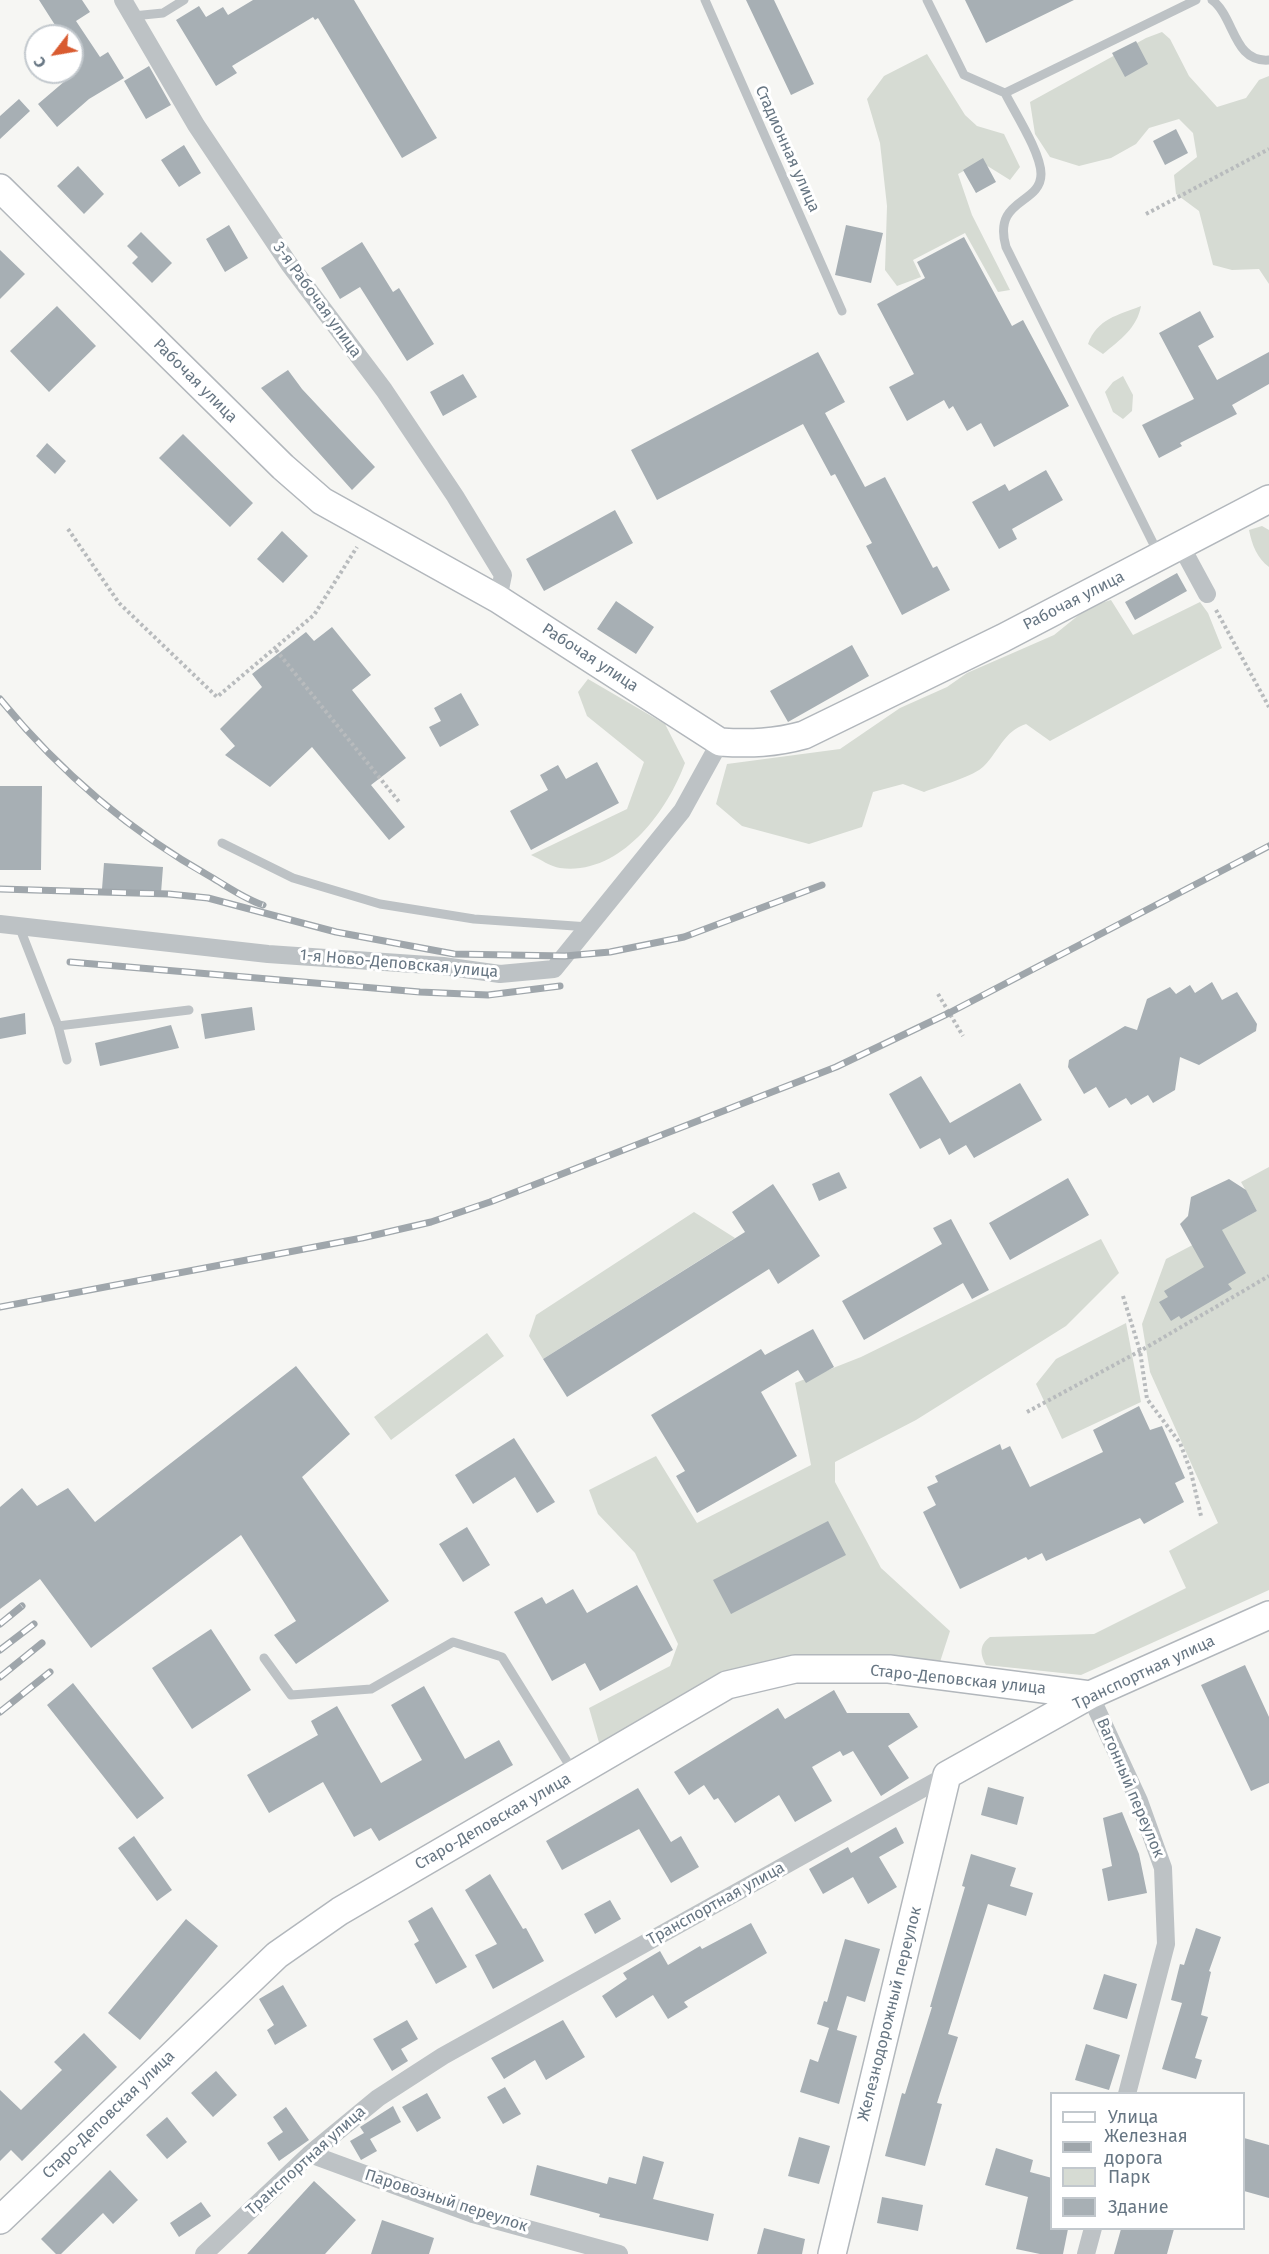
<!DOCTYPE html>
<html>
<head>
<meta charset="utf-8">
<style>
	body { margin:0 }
	#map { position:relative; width:1269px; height:2254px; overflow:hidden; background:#f6f6f3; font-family:"Fira Sans",sans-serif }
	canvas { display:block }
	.legend { position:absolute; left:1050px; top:2092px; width:195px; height:138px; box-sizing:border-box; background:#fff; border:2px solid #c2c8cd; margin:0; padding:8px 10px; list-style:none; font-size:18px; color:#677683 }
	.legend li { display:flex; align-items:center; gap:12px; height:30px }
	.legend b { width:30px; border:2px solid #c2c8cd }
	.north { position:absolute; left:24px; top:24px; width:60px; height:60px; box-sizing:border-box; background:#fff; border:2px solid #c2c8cd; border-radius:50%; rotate:239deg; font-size:16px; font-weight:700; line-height:24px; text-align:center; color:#677683 }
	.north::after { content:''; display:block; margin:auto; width:21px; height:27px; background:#d95b30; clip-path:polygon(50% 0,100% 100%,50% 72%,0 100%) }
</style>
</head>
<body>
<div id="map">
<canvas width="1269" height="2254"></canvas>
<ul class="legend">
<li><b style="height:8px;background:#fff"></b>Улица</li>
<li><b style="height:8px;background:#9fa6ab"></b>Железная дорога</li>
<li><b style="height:16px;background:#d6dbd3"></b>Парк</li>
<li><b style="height:16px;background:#a7afb4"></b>Здание</li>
</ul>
<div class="north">С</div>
</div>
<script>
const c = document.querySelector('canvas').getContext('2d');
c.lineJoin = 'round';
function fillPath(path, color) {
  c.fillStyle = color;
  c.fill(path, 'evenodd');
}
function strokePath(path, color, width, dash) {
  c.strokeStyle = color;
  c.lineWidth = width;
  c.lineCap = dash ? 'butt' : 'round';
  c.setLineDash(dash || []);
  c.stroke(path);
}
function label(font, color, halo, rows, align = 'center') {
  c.font = font + ' "Fira Sans",sans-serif';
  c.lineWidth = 6;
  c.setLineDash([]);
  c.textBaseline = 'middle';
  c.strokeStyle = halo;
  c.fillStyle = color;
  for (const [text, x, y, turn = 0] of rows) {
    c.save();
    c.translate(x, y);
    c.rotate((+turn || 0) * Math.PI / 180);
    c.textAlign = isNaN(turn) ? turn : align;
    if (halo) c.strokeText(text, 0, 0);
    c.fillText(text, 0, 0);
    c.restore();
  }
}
fillPath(new Path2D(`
	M1162,32L1170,39L1189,76L1217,107L1246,98L1259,80L1269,76V284L1259,269L1232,270L1213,265L1199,211L1176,194L1174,175L1197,157L1193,133L1179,119L1149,128L1136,144L1111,158L1079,166L1050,157L1035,134L1030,102L1146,38Z
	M927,54L965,115L977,126L1004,134L1020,167L1010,180L981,162L958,174L972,215L1010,290L998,292L965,233L913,260L921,277L897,286L885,270L887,206L880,143L867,99L884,76Z
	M1141,306C1137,328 1120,340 1103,354L1088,344C1097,319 1118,315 1141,306Z
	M1123,376L1133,395L1132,411L1123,419L1113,412L1105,392L1113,382Z
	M1262,526L1269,530V567C1257,558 1252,545 1249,530Z
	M1111,600L1133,635L1200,602L1208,613L1222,648L1050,741L1026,724C1004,731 999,751 984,766C975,776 939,786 924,792L903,784L873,792L862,827L809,844L742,826L716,804L727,764L840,749L900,708L947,687L967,673L1054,635L1090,606Z
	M588,679L665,724L685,763C667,812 620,876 560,868C551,867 540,859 531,855L627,809L644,762L587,716L578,692Z
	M1269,1167V1590L1081,1675L986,1665C980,1654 979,1645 990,1637L1094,1634L1186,1588L1169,1551L1218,1523L1150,1372L1142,1324L1166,1259L1257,1211L1241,1182Z
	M694,1212L735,1238L543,1359L529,1336L536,1315Z
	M1101,1239L1119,1273L1066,1326L916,1420L835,1462V1482L881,1568L950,1631L939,1665L793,1660L600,1746L589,1708L670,1666L678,1644L635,1553L598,1514L589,1490L656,1456L697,1523L811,1465L795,1383L861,1357Z
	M1126,1323L1141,1402L1062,1439L1036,1384L1056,1359Z
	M487,1333L504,1356L391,1440L374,1417Z`), '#d6dbd3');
fillPath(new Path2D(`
	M39,0H82L90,12L76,21L100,57L108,52L124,78L89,99L57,127L38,104L72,75V36H62Z
	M253,0H354L437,138L402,158L318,18L315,20L313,17L232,66L237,73L216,86L176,20L199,6L206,17L223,7L228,15Z
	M746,0H774L814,84L791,95Z
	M965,0H1074L986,43Z
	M1136,41L1148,64L1125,77L1112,53Z
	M149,66L171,105L146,119L124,81Z
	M19,99L30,111L0,139V116Z
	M1176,129L1188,153L1165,165L1153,141Z
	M184,145L201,173L179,187L161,160Z
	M983,158L996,182L976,193L963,170Z
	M78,166L104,194L84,214L57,186Z
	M229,225L248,258L225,272L206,239Z
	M846,225L883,233L871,283L835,275Z
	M141,232L172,263L152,283L132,263L138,257L127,246Z
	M964,237L1012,326L1023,320L1069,406L994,447L981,423L967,431L953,406L949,409L944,400L907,421L889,387L914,374L877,304L925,278L917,262Z
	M362,242L393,292L399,288L434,344L407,361L360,287L340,299L321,268Z
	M0,250L25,274L0,299Z
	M57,306L96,346L49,392L10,351Z
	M1200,311L1214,337L1198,346L1217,380L1269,352V384L1232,405L1237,414L1180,443L1182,446L1159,458L1142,425L1194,399L1159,333Z
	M818,352L845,402L825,413L865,487L885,477L933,568L937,566L950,590L902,615L866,546L872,543L835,474L831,476L803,424L657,500L631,450Z
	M288,370L302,389L375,467L352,490L261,388Z
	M463,374L477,397L443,416L430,392Z
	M183,434L253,503L230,527L159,458Z
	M47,443L66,461L55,474L36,456Z
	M1046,470L1063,500L1012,529L1017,539L999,549L972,502L1005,484L1009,491Z
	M615,510L633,543L544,591L526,559Z
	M282,531L308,556L283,583L257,559Z
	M1177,573L1187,591L1135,620L1125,602Z
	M616,601L654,627L636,654L597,629Z
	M332,627L371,675L352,690L406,758L371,785L405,827L389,840L312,747L270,787L225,755L235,746L220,729L262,687L252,674L306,632L314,641Z
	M852,645L869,676L788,722L770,691Z
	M461,693L479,725L440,747L429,727L441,721L434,708Z
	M597,762L619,803L531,850L510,811L548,790L540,775L558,765L566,779Z
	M0,786H42L41,870H0Z
	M104,863L163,867L161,893L102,889Z
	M1212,982L1222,1000L1237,992L1257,1024L1256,1031L1199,1065L1180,1057L1175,1090L1153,1103L1148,1095L1131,1105L1126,1098L1109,1108L1096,1087L1084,1094L1068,1067L1069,1060L1125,1026L1137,1030L1147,999L1170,987L1176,994L1190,985L1195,993Z
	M252,1007L255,1030L205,1039L201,1014Z
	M25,1013L26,1034L0,1039V1018Z
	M171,1025L179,1048L100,1066L95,1043Z
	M921,1076L950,1123L1020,1083L1042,1120L974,1158L966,1145L949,1155L940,1138L920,1149L889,1094Z
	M839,1172L847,1188L819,1201L812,1184Z
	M1068,1178L1089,1215L1010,1260L989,1223Z
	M1229,1179L1246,1190L1257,1211L1222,1230L1246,1273L1228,1284L1232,1289L1181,1319L1179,1316L1171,1321L1159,1302L1168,1297L1164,1291L1204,1267L1180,1224L1188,1216L1191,1197Z
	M773,1184L820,1256L778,1284L769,1269L567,1397L543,1359L745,1232L732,1212Z
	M951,1219L989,1290L972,1299L963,1283L864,1340L842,1301L942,1244L933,1228Z
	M813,1329L834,1367L806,1383L798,1370L761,1392L797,1456L697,1513L676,1476L685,1471L651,1415L761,1349L765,1355Z
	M296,1366L350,1434L302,1477L389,1601L296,1664L274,1635L296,1621L241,1535L91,1648L40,1579L0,1609V1507L22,1488L37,1506L68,1488L95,1522Z
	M1139,1406L1150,1430L1162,1426L1185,1478L1175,1483L1184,1502L1144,1524L1140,1518L1046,1561L1042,1553L1028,1560L1026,1557L960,1589L923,1512L936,1505L927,1487L938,1482L935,1476L1000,1444L1002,1450L1010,1446L1030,1487L1103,1452L1093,1430Z
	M514,1438L555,1502L537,1513L515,1477L473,1504L455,1475Z
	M828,1521L846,1555L731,1614L713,1580Z
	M467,1527L490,1565L463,1582L439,1544Z
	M637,1585L673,1650L600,1691L585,1663L552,1681L514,1612L542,1597L546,1604L573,1589L587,1613Z
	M211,1629L251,1690L192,1729L152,1668Z
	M1245,1665L1269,1717V1783L1251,1791L1201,1685Z
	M73,1683L164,1798L137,1819L47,1705Z
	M424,1686L465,1759L499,1740L513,1765L379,1841L371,1828L354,1837L323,1782L269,1813L247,1775L318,1735L311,1721L337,1706L381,1783L422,1760L391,1705Z
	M834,1690L847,1713H909L918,1727L888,1746L909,1778L881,1796L853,1751L843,1756L840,1751L812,1767L832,1801L795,1822L779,1795L735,1823L718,1798L714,1800L704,1785L689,1795L674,1772L778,1708L785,1719Z
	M988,1787L1024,1797L1017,1825L981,1815Z
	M638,1788L671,1842L681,1836L699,1867L671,1883L639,1829L562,1870L546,1841Z
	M1122,1812L1139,1854L1147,1893L1108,1901L1102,1869L1112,1866L1103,1818Z
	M896,1827L904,1843L879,1857L897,1887L868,1904L853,1877L823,1894L809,1869L848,1847L851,1853Z
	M134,1836L172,1890L157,1901L118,1848Z
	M971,1854L1016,1868L1010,1886L1033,1893L1026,1916L988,1904L948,2034L958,2037L937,2103L942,2104L925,2166L885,2156L902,2093L905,2094L932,2007H930L965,1887L962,1886Z
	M490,1874L523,1929L526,1928L544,1961L493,1989L475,1955L497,1944L465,1890Z
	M610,1900L621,1919L595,1934L584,1914Z
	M432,1907L467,1967L436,1984L414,1944L419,1941L408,1921Z
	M186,1919L218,1946L140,2040L108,2013Z
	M751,1923L767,1953L684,2002L688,2007L668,2019L653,1995L616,2018L602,1996L627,1979L623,1973L660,1951L668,1965L700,1946L702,1949Z
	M1196,1928L1221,1937L1209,1971L1211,1972L1201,2015L1208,2017L1195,2058L1202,2060L1196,2079L1162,2069L1182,2003L1171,2000L1180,1964L1184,1965Z
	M845,1939L880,1949L865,2002L847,1996L837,2030L857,2036L839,2104L800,2092L810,2059L818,2062L829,2028L817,2024L824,2001L827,2002Z
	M1104,1974L1137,1984L1127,2019L1093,2009Z
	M283,1985L307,2026L275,2045L267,2030L274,2025L259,1999Z
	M407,2020L418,2039L401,2049L408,2061L392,2071L373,2039Z
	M563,2020L585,2057L546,2080L535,2060L504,2079L491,2058Z
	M84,2033L117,2067L22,2161L11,2150L0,2161V2090L21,2110L62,2070L54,2062Z
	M1086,2044L1120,2055L1109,2090L1075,2080Z
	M216,2071L237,2095L213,2117L191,2093Z
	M505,2087L521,2114L503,2124L487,2097Z
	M427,2093L441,2118L417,2132L402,2107Z
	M393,2106L401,2122L370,2139L377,2151L361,2160L350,2141L364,2133L360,2127Z
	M286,2107L309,2140L279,2161L267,2143L283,2132L273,2117Z
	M167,2117L187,2142L167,2159L146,2135Z
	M799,2137L830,2146L819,2184L788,2176Z
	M1244,2138L1269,2145V2198L1244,2191Z
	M996,2148L1033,2160L1030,2172L1052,2178V2229H1068L1063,2254H1040L1016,2249L1028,2197L985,2185Z
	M643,2156L664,2162L653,2199L714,2214L708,2241L599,2217L600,2214L530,2195L537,2165L607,2184L609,2177L636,2184Z
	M110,2170L138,2200L113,2224L103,2213L61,2254H56L41,2239Z
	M314,2181L356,2220L325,2254H247Z
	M882,2197L923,2205L918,2231L877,2223Z
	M201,2202L211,2216L179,2237L170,2223Z
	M382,2220L434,2238L429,2254H371Z
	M764,2228L805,2239L802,2254H757Z
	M1121,2229H1174L1167,2254H1114Z`), '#a7afb4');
const secondary = new Path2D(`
	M0,188L283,467L322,501L498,599L720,742C750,744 775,743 804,735L1003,638L1269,499
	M0,2220L277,1955L340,1911L727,1685L795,1669H889L1090,1695
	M832,2254L947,1775L1090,1695L1269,1615`);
strokePath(secondary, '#b2b7bc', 30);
strokePath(new Path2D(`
	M1146,214L1269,149
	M68,529L119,603L217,697L314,615L357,547
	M1216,610L1269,707
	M276,650L400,803
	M938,994L963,1036
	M1123,1296L1140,1351L1147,1399L1180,1443L1191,1472L1201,1516
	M1027,1412L1140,1351L1269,1276`), '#b8bbbd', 4, [3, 3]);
strokePath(new Path2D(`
	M705,0L842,311
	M927,0L964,75L1005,93L1196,0
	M1212,0C1235,17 1233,63 1269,60
	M133,16L163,13L184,0
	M1005,93C1015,113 1041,153 1041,174C1041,205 992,198 1006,247L1159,555
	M222,843L293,878L380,904L474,919L589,927
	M19,926L58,1026L67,1060
	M58,1026L189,1010
	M264,1658L291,1695L371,1689L453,1642L502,1657L573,1771`), '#bdc2c5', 9);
strokePath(new Path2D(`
	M123,0L196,125L289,264L384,390L455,496L503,575L498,599
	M1181,546L1207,594
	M0,924L268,954L443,966L500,974L554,969L682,811L720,742
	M1090,1695L1139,1801L1163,1868L1166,1944L1127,2094
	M310,2154L473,2214L619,2254
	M204,2254L310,2154L378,2098L443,2056L947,1775
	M1086,2254L1093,2228`), '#bdc2c5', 18);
strokePath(secondary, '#fff', 27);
const rail = new Path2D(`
	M0,699C59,771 129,831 211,877C228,887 245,899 263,905
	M0,889L169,894L208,898L336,932L454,954L565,956L610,952L684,937L822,885
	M70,962L420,992L488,995L560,986
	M0,1307L362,1238L431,1222L490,1202L836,1067L949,1013L1269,846
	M0,1624L22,1606
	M0,1650L34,1624
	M0,1677L42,1643
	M0,1712L50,1672`);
strokePath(rail, '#9fa6ab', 7);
strokePath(rail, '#fff', 4.5, [14]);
label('16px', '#677683', '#fff', [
	["Стадионная улица",787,149,66],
	["3-я Рабочая улица",317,300,54],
	["Рабочая улица",195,381,45],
	["Рабочая улица",1074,601,-27],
	["Рабочая улица",590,658,33],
	["1-я Ново-Деповская улица",399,964,5],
	["Транспортная улица",1144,1673,-25],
	["Старо-Деповская улица",958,1680,6],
	["Вагонный переулок",1130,1788,67],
	["Старо-Деповская улица",493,1822,-30],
	["Транспортная улица",716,1904,-29],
	["Железнодорожный переулок",890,2014,-76],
	["Старо-Деповская улица",109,2115,-44],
	["Транспортная улица",306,2161,-42],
	["Паровозный переулок",446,2201,18]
]);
</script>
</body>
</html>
